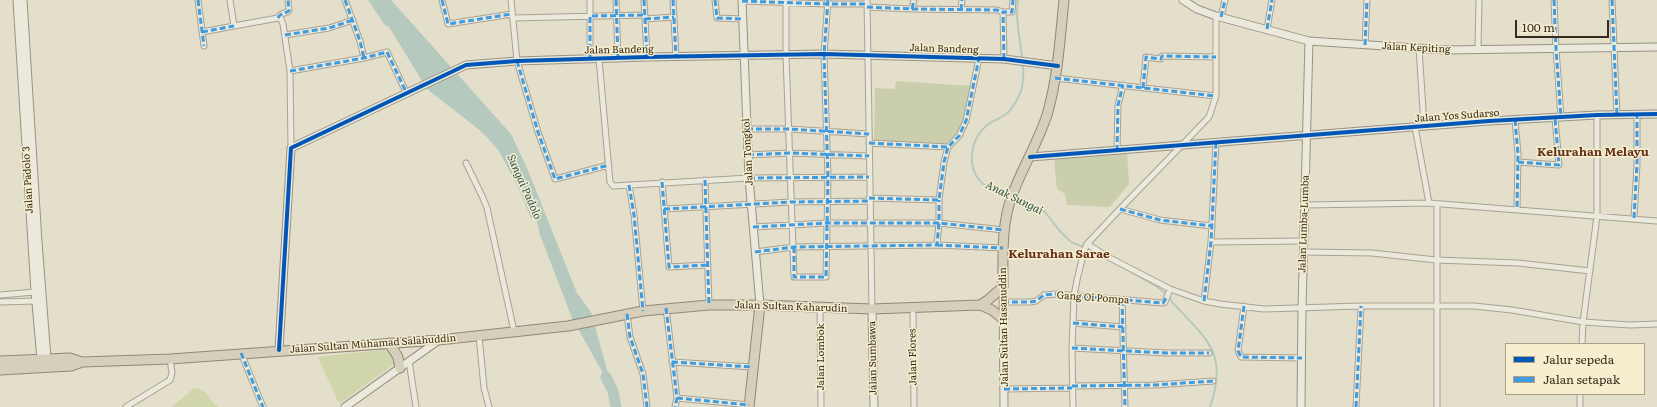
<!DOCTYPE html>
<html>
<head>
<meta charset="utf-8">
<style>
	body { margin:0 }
	#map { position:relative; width:1657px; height:407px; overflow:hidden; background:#e4dfca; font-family:Literata,serif }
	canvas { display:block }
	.legend { position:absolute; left:1505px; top:343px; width:140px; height:52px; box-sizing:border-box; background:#f6eecf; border:1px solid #aaa087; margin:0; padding:5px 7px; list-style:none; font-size:12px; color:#372b1c }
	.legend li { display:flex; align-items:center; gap:8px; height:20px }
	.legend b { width:20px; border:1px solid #aaa087 }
	.scale { position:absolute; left:1515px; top:20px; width:94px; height:18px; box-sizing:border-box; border:2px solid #372b1c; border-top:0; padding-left:5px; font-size:12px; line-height:14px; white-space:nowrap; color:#372b1c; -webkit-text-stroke:3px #f6eecf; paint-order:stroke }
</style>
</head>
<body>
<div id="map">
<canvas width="1657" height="407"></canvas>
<ul class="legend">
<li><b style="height:5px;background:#0057b8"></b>Jalur sepeda</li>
<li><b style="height:5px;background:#3e9cdf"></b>Jalan setapak</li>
</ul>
<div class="scale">100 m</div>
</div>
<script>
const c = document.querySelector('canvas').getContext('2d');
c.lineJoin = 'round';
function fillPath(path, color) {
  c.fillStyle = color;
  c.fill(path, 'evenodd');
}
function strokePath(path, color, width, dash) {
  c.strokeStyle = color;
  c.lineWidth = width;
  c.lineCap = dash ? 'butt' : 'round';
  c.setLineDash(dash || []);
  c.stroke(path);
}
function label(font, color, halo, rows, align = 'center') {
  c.font = font + ' Literata,serif';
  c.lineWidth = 3;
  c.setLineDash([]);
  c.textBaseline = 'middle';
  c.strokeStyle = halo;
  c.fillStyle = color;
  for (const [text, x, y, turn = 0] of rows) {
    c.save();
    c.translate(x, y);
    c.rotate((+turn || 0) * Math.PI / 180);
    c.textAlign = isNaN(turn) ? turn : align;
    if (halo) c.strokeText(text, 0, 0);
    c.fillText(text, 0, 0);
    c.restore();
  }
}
fillPath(new Path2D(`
	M390,349L396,363L339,404L318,357Z
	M194,388C209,390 207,398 218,407H172Z`), '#d0d5ac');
fillPath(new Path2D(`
	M896,81L971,86L964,120L958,132L946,144L874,142L875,88L895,89Z
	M1127,151L1129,184L1110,207L1067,205L1065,194L1057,189L1054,158Z`), '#cbceac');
fillPath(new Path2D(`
	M368,0H391L511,134L527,168L577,293L591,312L613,391L572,318L540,235L536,217L531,218L519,189L499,151L482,132L427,89L389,27L385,25Z`), '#b6c9bf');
strokePath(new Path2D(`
	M1009,197C992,190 974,184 972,162C971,146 976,133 990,123C995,120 1001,118 1006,114C1012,110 1018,98 1021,91C1029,65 1013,28 1018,0
	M1013,199L1045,212L1059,230L1071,242L1092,250L1156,286L1169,296L1172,302C1206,339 1229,352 1210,407`), '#b6c9bf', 2);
strokePath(new Path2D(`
	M606,377L613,391L616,407`), '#b6c9bf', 11);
const street = new Path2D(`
	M198,0L204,46
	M230,0L234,26L278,18L281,19L283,24L290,71L291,148
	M345,0L360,41L364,58
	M442,0L448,24L512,14
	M511,0L517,61L538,132L555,179L609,165
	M590,0V59
	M616,0L618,59
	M644,0L647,57
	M673,0L676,57
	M715,0L717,18L742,19
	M786,0V56L794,277H826L828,177L824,54L828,0
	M867,0L872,309
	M1554,0L1556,49L1561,117
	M1612,0L1617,115
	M742,1L827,4H867
	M867,7L912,9L914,0
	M912,9L997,10L1003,12
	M961,10L962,0
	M1221,17L1225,0
	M278,18L280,15L289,11L288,0
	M513,18L645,15
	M645,19L674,17
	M1267,29L1272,0
	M202,32L234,26
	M285,35L329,28L353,20
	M1365,45L1367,0
	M1419,48L1424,126
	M1478,49L1479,0
	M599,59L610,182L613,186L749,178L869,177
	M1004,59L1003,12H1012L1013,0
	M290,71L364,58L387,52L407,94
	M1055,78L1216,96
	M1143,88L1146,57L1161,59L1162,56L1216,57
	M1515,120L1518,154L1517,209
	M1415,127L1429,203
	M747,129H789L869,134
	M869,143L948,147L959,136L966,121L979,58
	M1117,151L1118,105L1123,85
	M748,155L790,153L869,156
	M1518,162L1559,165L1555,118
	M466,163L483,198L487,208L514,331
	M705,180L709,305
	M662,182L669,267L708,265
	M629,185L634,215L643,311
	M869,198L939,200L944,162L948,147
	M1305,205L1429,203L1657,221
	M664,209L791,202L870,201
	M1120,209L1160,220L1212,226
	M1634,218L1637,164V115
	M753,227L828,223H939V200
	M1211,242L1304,241
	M1087,244L1108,257L1170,289L1204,301L1220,304L1264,309L1361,306H1474L1512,310L1583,322L1630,325L1657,324
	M937,245L1003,248
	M755,252L794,247L937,245L939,223L1004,230
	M1304,252L1372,253L1436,260L1518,263L1590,271
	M0,295L35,292
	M1122,300L1125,407
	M1204,301L1211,242L1216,142
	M0,302L36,301
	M1003,302H1030L1036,301L1044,295L1056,294L1163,303L1165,302L1170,289
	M1244,306L1238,351L1241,357L1302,358
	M666,308L677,398L675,407
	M820,308L821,407
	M913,308L914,407
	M627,314L630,337L643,374L647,407
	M1073,323L1123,327
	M479,336L484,388L489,407
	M1582,344L1583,322L1597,216V115
	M1072,348L1166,353H1209
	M241,353L263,407
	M409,361L416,407
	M672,362L753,367
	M1072,386L1155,385L1213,381
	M1004,389L1072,388
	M677,398L749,405
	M126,407L170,380L172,373L170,359
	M1073,407L1072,348L1074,296L1077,280L1084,251L1087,244L1120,209L1209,117L1216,96V16
	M1356,407L1361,306
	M1437,407V204
	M1580,407V394`);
const secondary = new Path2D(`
	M17,0L35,292L41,359
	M23,0L38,242L47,358
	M742,0L749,178L760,305
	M1183,0L1197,9L1216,16L1309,41L1446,50L1657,47
	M1030,157L1489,121L1597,115L1657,114
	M1003,287L1004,407
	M872,309L874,407
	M279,350L291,148L466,65L517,61L647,57L824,54L1004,59L1058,66
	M345,407L439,340
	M1301,407L1302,307L1309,41`);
const highway = new Path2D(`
	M980,305L988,300L1003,287C1003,256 1001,223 1013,193C1023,167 1038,142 1047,115C1058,77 1060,39 1064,0
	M389,343L398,357L400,368
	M0,361L70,358L82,362
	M0,370L71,366L82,362L170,359L439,340L568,326L643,311L709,305H760L872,309L980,305L992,310L1003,319
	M749,407L760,305`);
strokePath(street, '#a8a294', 7);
strokePath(secondary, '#989284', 9);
strokePath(highway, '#8e887a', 11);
strokePath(street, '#ebe8dc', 5);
strokePath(secondary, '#ebe8dc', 7);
strokePath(highway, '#d6cfbb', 9);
strokePath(new Path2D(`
	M198,0L204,46
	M345,0L360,41L364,58
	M442,0L448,24L512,14
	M616,0L618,59
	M644,0L647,57
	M673,0L676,57
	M715,0L717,18L742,19
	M1554,0L1556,49L1561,117
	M1612,0L1617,115
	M742,1L827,4H867
	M867,7L912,9L914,0
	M912,9L997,10L1003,12
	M961,10L962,0
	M1221,17L1225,0
	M278,18L280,15L289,11L288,0
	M645,19L674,17
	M1267,29L1272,0
	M202,32L234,26
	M285,35L329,28L353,20
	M1365,45L1367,0
	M590,59V16L645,15
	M1004,59L1003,12H1012L1013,0
	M517,61L538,132L555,179L609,165
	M290,71L364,58L387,52L407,94
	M1055,78L1216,96
	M1143,88L1146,57L1161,59L1162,56L1216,57
	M1515,120L1518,154L1517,209
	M747,129H789L869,134
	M869,143L948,147L959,136L966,121L979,58
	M1117,151L1118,105L1123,85
	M748,155L790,153L869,156
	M1518,162L1559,165L1555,118
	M749,178L869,177
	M705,180L709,305
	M662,182L669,267L708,265
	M629,185L634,215L643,311
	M869,198L939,200L944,162L948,147
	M664,209L791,202L870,201
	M1120,209L1160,220L1212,226
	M1634,218L1637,164V115
	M753,227L828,223H939V200
	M937,245L1003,248
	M794,247V277H826L828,177L824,54L828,0
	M755,252L794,247L937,245L939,223L1004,230
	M1122,300L1125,407
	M1204,301L1211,242L1216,142
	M1003,302H1030L1036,301L1044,295L1056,294L1163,303L1167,297
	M1244,306L1238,351L1241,357L1302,358
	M666,308L677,398L675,407
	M627,314L630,337L643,374L647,407
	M1073,323L1123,327
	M1072,348L1166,353H1209
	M241,353L263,407
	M672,362L753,367
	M1072,386L1155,385L1213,381
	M1004,389L1072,388
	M677,398L749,405
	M1356,407L1361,306`), '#3e9cdf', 3, [6, 3]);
strokePath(new Path2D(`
	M1030,157L1489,121L1597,115L1657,114
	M279,350L291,148L466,65L517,61L647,57L824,54L1004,59L1058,66`), '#0057b8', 4);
label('10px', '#372b1c', '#f6eecf', [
	["Jalan Kepiting",1416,48,3],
	["Jalan Bandeng",944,49,2],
	["Jalan Bandeng",619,50,-1],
	["Jalan Yos Sudarso",1457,116,-4],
	["Jalan Tongkol",748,152,-93],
	["Jalan Padolo 3",28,180,-93],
	["Jalan Lumba-Lumba",1304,224,-88],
	["Gang Oi Pompa",1093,298,4],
	["Jalan Sultan Kaharudin",791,307,2],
	["Jalan Sultan Hasanuddin",1004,327,-91],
	["Jalan Sultan Muhamad Salahuddin",373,344,-4],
	["Jalan Lombok",821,357,-90],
	["Jalan Flores",913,357,-91],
	["Jalan Sumbawa",873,358,-91]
]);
label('italic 11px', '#2b5557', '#f6eecf', [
	["Sungai Padolo",524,187,66],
	["Anak Sungai",1014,198,26]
]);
label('bold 12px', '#64311b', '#f6eecf', [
	["Kelurahan Melayu",1593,152],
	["Kelurahan Sarae",1059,254]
]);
</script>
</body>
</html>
